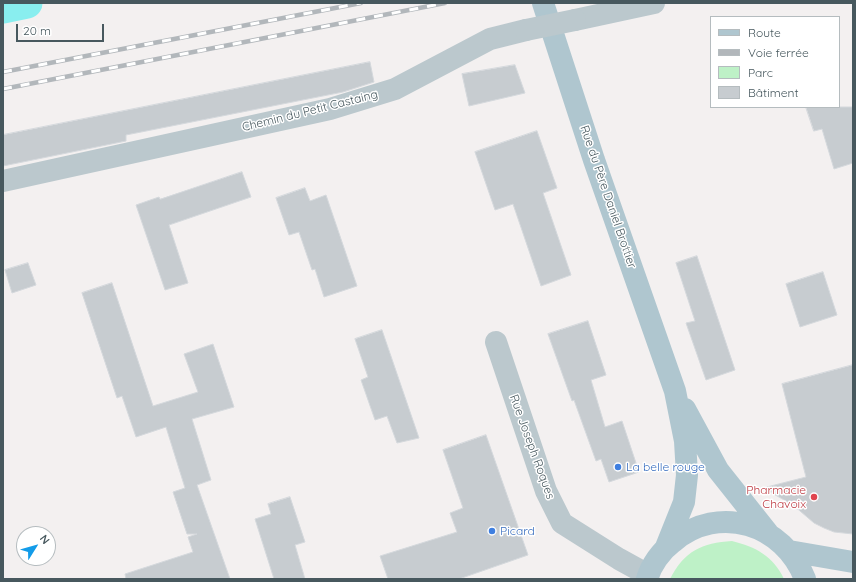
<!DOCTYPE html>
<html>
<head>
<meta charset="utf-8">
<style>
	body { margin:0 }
	#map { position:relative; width:856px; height:582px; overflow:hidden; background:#f3f0f0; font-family:Quicksand,sans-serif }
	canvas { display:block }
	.frame { position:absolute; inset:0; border:4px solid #47585e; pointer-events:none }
	.legend { position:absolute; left:710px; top:16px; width:130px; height:92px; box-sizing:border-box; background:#fff; border:1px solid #b5bcbf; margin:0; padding:5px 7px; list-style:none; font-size:12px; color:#47585e }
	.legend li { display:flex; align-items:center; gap:8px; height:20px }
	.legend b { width:20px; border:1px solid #b5bcbf }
	.north { position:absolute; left:16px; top:526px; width:40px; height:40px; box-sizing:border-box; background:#fff; border:1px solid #b5bcbf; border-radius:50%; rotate:53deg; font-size:11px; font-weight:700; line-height:16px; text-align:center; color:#47585e }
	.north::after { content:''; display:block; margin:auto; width:14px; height:18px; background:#139ce9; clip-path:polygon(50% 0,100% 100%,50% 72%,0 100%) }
	.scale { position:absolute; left:16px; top:24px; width:88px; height:18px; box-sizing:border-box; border:2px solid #47585e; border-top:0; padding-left:5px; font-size:12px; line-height:14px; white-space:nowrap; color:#47585e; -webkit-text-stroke:3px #fff; paint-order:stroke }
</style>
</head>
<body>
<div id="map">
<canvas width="856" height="582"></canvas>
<div class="frame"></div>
<ul class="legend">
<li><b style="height:5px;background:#afc6cf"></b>Route</li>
<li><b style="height:5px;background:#b2b7bb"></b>Voie ferrée</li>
<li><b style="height:11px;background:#bef1c7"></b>Parc</li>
<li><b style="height:11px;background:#c7ccd0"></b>Bâtiment</li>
</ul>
<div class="north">N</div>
<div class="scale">20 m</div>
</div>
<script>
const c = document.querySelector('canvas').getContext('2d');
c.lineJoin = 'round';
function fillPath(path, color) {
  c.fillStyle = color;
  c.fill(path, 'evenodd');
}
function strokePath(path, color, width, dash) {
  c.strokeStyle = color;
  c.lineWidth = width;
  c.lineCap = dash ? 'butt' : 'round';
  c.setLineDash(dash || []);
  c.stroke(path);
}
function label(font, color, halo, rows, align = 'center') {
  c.font = font + ' Quicksand,sans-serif';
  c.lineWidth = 3;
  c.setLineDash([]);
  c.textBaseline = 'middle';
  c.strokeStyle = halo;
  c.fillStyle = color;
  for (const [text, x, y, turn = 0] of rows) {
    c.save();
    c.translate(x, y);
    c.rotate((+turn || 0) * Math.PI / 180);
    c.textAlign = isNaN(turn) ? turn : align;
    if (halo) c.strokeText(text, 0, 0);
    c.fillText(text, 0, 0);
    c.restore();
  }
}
fillPath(new Path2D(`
	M732,541C756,547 773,556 784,579H670C684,551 702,543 732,541Z`), '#bef1c7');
strokePath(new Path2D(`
	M3,8L27,3`), '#89eeef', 31);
const building = new Path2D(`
	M370,62L374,82L343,92L126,135V141L3,166V135Z
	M515,65L525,93L469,106L462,74Z
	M806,107H853V163L834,169L822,129L814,131Z
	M537,131L557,188L543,193L571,275L541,286L513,204L495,210L475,152Z
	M242,172L251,197L169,225L188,283L165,290L136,205L159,197L160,199Z
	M305,188L310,201L326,195L357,286L324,297L315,269L312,270L299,232L289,235L276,198Z
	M697,256L735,370L706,380L686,323L695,321L676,263Z
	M28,263L36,285L12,293L5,270Z
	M823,272L837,315L800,327L786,284Z
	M112,283L153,406L198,392L184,354L213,344L234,407L192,419L211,480L197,485L230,579H126L125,574L193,552L188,537L197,534H187L173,492L185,488L166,427L136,437L122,396L117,398L82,293Z
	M588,321L606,375L591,380L605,427L622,421L639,472L609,482L601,459L596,461L574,400L572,401L548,334Z
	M382,330L419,438L397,443L387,416L375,420L361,380L368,377L355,339Z
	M853,365V534L834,532L824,528L814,523L793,505L763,488L806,477L782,384Z
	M486,435L528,555L459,579H388L380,556L457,532L450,513L463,508L443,450Z
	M290,497L305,542L295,545L305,579H274L255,519L271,514L268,504Z`);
fillPath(building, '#c7ccd0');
strokePath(building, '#d4d8dc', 1);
strokePath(new Path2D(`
	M575,20L654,3
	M3,181L330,109L395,89L490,39L526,30
	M496,342L546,491L562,523L619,559L648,575`), '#bbc8cd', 22);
strokePath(new Path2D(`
	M543,3L594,160L675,391L685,441L687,475L684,502L666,547
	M685,409L718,470L768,533
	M789,551L853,562
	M647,579C651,565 661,551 673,542C719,503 784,524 805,579`), '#afc6cf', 22);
const rail = new Path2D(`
	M3,72L361,3
	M3,89L445,3`);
strokePath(rail, '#b2b7bb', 4.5);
strokePath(rail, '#fff', 3, [9]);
strokePath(new Path2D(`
	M526,30L575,20`), '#bbc8cd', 22);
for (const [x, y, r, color] of [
	[618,467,4,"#3f7fe0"],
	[814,497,4,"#e0444e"],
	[492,531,4,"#3f7fe0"]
]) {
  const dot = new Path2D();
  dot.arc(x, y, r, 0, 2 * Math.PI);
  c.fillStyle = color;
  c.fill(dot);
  strokePath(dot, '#fff', 1.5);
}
label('12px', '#47585e', '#fff', [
	["Chemin du Petit Castaing",310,111,-14],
	["Rue du Père Daniel Brottier",608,197,71],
	["Rue Joseph Roques",532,447,70]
]);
label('12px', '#366cbe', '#fff', [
	["La belle rouge",626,467],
	["Picard",500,531]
], 'left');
label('12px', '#be3a42', '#fff', [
	["Pharmacie",806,490],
	["Chavoix",806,504]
], 'right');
</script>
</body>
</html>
